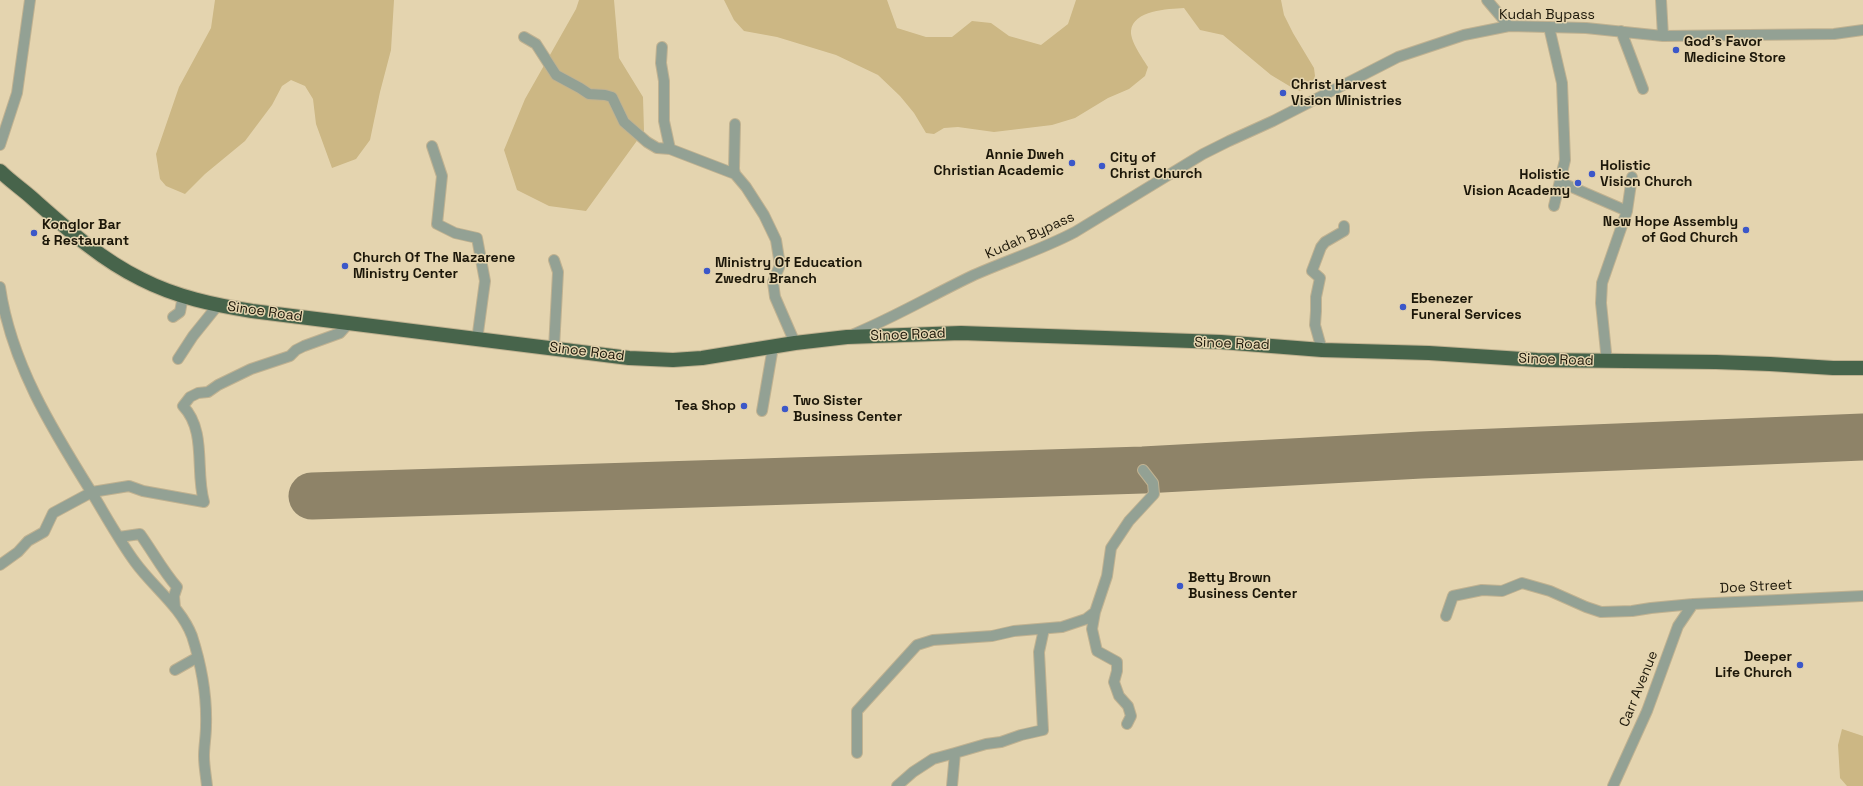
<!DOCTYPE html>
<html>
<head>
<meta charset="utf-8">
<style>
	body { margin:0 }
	canvas { display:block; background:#e4d4af }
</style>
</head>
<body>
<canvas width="1863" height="786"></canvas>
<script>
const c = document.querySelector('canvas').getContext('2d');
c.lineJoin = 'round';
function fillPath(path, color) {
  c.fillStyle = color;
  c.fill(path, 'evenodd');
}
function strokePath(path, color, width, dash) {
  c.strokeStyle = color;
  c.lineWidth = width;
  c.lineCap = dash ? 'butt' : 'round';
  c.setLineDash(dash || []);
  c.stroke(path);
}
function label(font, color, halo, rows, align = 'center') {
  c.font = font + ' "Space Grotesk",sans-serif';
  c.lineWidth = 3;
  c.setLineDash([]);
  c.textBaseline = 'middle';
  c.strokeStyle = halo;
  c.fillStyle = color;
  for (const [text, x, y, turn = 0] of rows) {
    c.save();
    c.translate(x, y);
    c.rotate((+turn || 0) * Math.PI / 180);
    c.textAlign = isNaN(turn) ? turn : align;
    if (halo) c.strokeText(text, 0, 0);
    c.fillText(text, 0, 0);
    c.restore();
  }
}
fillPath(new Path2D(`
	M215,0H394L391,50L380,92L370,140L356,159L332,168L316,124L313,99L305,86L291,80L282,86L272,105L245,141L205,174L185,194L166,186L160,179L156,154L179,87L211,28Z
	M579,0H614L619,58L643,97L644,131L586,211L549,206L517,190L504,150L525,99L576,9Z
	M724,0H887L897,28L926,37H952L972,21L991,23L1009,36L1041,45L1068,24L1076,0H1281L1284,15L1293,33L1314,68L1315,76L1311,87L1300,91L1291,87L1271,75L1223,35L1200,30L1184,8C1168,9 1133,10 1131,31C1130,41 1143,59 1148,67L1145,76L1129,89L1108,98L1075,118L1052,125L994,132L958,127L944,128L934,134L926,133L914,113L900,96L878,75L836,55L777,37L744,31L734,20Z
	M1842,729L1863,736V786H1847L1840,778L1838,745Z`), '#ccb784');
strokePath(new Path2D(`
	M312,496L1143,470L1421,455L1863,437`), '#8e8368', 47);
const minor = new Path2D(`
	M1487,0L1509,26
	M1661,0L1663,36
	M1549,27L1562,83L1565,160L1554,206
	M1621,31L1643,89
	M524,37L536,44L556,75L580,88L589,94L605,95L612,97L624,122L647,142L657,148L670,149L735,174L746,187L764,215L776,240L780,265L773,282L775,297L795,343
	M662,47L661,63L664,81V121L670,149
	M735,124L734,169L735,174
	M0,145L17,93L30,0
	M432,146L442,176L437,224L455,233L477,238L485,281L477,340
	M1560,182L1627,211
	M554,260L558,272L554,348
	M0,287C11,363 52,429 92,493C106,516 119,540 135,562C153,587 181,607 192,636C201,664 207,697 206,726C206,736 204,746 204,756C204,766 206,776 207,786
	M173,317L180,312L183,296
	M854,334C895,317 934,294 974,275C1008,260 1043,249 1075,232L1203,154L1229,141L1273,121L1398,57L1464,35L1509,26L1586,28L1663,36L1834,34L1863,30
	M1322,350L1315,325L1316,311V297L1320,278L1312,271L1321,247L1325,242L1344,231V226
	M178,359L193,336L218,305
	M1607,362L1601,303L1602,283L1627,211L1632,177
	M762,411L773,347
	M119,537L140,534C153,552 163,571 177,587L174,596L175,608
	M0,565L18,552L28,541L44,532L53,513L92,492L129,486L143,491L204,502C195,471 207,431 183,406L190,397L198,393L208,392L218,385L251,369L290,356L296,350L304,346L340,333L349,323
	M1095,612L1092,629L1097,651L1117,662V671L1114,682L1119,696L1128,706L1131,716L1127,724
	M1446,616L1453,596L1482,590L1502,591L1522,583L1550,591L1586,607L1601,612L1632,611L1651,608L1693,604L1863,596
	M175,670L198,657
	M857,753V711L917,645L933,640L992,636L1014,631L1062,627L1086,619L1095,612L1107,576L1111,548L1129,521L1154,494L1153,483L1143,470
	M897,786L913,772L933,759L955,753
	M952,786L955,753L986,744L1001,742L1021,735L1043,730L1039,652L1044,629
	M1613,786L1647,711L1678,626L1693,604`);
const highway = new Path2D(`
	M0,171C10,181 22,189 32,198C66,228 100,259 141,279C176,297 214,305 252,311L629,358L673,360L702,358L795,343L847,337L961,333L1221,342L1322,350L1429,353L1537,360L1716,362L1770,364L1833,368H1863`);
strokePath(minor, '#c0b291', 12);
strokePath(highway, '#c0b291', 16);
strokePath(minor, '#93a194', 10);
strokePath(highway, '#47644b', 14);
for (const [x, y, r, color] of [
	[1676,50,4,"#3b57c9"],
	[1283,93,4,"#3b57c9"],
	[1072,163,4,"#3b57c9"],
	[1102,166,4,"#3b57c9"],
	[1592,174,4,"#3b57c9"],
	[1578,183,4,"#3b57c9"],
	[1746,230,4,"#3b57c9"],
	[34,233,4,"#3b57c9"],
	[345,266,4,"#3b57c9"],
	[707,271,4,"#3b57c9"],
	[1403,307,4,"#3b57c9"],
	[744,406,4,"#3b57c9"],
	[785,409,4,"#3b57c9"],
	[1180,586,4,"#3b57c9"],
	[1800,665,4,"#3b57c9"]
]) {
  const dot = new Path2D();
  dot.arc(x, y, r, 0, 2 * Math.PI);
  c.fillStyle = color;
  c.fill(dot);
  strokePath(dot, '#e4d4af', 1.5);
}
label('14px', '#1c1709', '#e4d4af', [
	["Kudah Bypass",1547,15],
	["Kudah Bypass",1030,236,-24],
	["Sinoe Road",265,312,8],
	["Sinoe Road",908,335,-2],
	["Sinoe Road",1232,344,2],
	["Sinoe Road",587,352,7],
	["Sinoe Road",1556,360,2],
	["Doe Street",1756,587,-3],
	["Carr Avenue",1639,689,-68]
]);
label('bold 14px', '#1c1709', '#e4d4af', [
	["God's Favor",1684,42],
	["Medicine Store",1684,58],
	["Christ Harvest",1291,85],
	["Vision Ministries",1291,101],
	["Annie Dweh",1064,155,"right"],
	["Christian Academic",1064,171,"right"],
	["City of",1110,158],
	["Christ Church",1110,174],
	["Holistic",1600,166],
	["Vision Church",1600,182],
	["Holistic",1570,175,"right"],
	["Vision Academy",1570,191,"right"],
	["New Hope Assembly",1738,222,"right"],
	["of God Church",1738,238,"right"],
	["Konglor Bar",42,225],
	["& Restaurant",42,241],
	["Church Of The Nazarene",353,258],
	["Ministry Center",353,274],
	["Ministry Of Education",715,263],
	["Zwedru Branch",715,279],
	["Ebenezer",1411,299],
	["Funeral Services",1411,315],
	["Two Sister",793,401],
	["Business Center",793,417],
	["Tea Shop",736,406,"right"],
	["Betty Brown",1188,578],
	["Business Center",1188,594],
	["Deeper",1792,657,"right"],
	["Life Church",1792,673,"right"]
], 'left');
</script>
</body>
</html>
